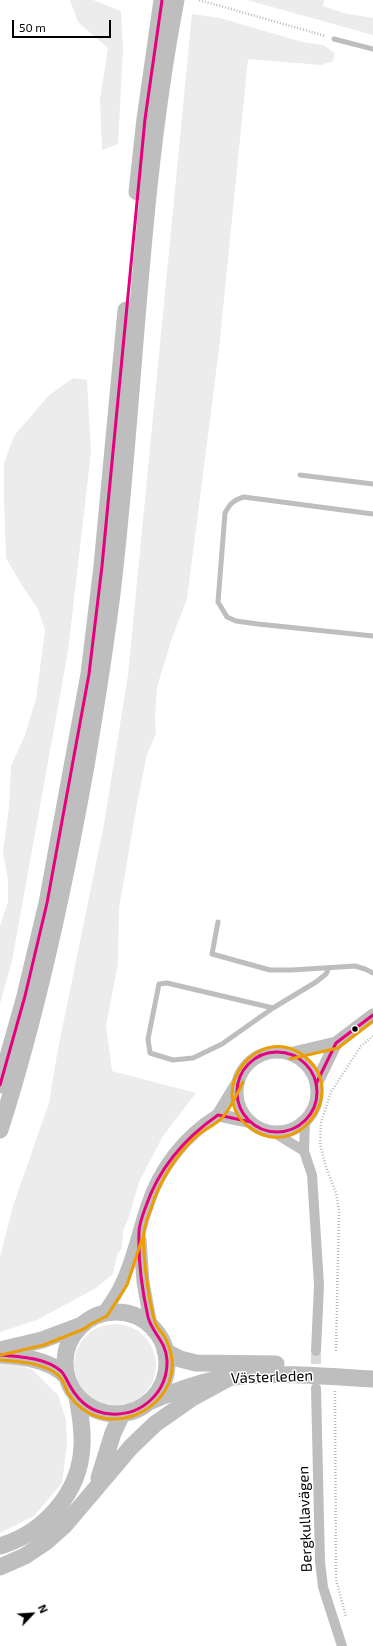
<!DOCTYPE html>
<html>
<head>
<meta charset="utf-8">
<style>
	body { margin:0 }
	#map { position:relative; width:373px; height:1646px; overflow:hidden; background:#fff; font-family:"Exo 2",sans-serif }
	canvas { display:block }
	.north { position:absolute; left:12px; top:1594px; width:40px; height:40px; -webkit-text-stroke:3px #fff; paint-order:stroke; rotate:65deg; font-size:11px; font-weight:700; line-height:16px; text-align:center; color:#000 }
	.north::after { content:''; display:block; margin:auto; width:14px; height:18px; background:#000; clip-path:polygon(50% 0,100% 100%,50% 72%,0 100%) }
	.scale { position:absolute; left:12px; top:20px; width:99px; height:18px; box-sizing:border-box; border:2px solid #000; border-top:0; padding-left:5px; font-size:12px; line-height:14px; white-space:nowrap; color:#000; -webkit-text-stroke:3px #fff; paint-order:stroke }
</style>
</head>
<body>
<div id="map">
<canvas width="373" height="1646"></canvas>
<div class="north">N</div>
<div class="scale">50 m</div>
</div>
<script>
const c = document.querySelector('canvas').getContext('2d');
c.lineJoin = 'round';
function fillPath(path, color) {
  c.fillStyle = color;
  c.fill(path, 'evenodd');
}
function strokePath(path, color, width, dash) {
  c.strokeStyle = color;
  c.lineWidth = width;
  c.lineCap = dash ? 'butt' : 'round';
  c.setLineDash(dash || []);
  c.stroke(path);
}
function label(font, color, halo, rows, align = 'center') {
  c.font = font + ' "Exo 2",sans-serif';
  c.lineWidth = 3;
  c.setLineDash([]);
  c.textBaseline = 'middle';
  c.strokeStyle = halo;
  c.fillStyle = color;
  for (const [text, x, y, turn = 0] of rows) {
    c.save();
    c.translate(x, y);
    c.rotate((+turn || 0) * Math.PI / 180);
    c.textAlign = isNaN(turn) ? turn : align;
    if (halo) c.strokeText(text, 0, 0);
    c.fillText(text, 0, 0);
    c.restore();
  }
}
fillPath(new Path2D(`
	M70,0H93L121,11L123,50L118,144L102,150L100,99L108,48L78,22Z
	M247,0H324L323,6L344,13L373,18V35Z
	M192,14L220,18L302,42L323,45L335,53L333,61L321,65L248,59L219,349L187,599L172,638L157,687L155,717L156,734L147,754L137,804L119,908L118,964L106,1025L112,1071L196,1093L163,1136L139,1182L129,1217L123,1231L122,1248L117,1255L113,1274L96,1288L37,1320L0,1332V1257L13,1206L49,1103L57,1054L104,824L128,675Z
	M73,378L87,380L91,452L68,651L12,961L0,1004V926L8,902V880L3,852L9,808L11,766L25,735L36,699L45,630L38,609L23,587L6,558L4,498V463L14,436L48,396Z
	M74 1365a41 41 0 1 1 82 0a41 41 0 1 1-82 0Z
	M0,1363L21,1366L33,1370L58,1395L66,1419L67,1444L62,1483L34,1516L0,1533Z`), '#ececec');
strokePath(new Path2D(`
	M316,1379V1351`), '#d9d9d9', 10, [10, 5]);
strokePath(new Path2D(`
	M199,0L326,36
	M336,1351L339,1211L336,1193L326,1167L320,1144L321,1123L331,1092L361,1046L373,1036
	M335,1391L336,1579L346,1617`), '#b9b9b9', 2.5, [1, 2]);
strokePath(new Path2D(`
	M334,39L373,49
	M300,475L373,484
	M373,514L244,497C233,500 230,504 225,513L218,602L227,617L236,621L258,624L373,636
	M218,922L212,954L270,970H292L355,966L365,969L373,973
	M273,1008L167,983L159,984L148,1039L150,1053L173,1060L193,1058L222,1044L273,1008L316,982L326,974L329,968`), '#bebebe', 5);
strokePath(new Path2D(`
	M273,1132L304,1151L312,1175L319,1285L316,1351
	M304,1151L305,1121
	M316,1388L320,1562L323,1587L342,1646`), '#bebebe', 10);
strokePath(new Path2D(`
	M237 1092a40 40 0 1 1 80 0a40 40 0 1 1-80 0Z
	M289,1054L336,1043L373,1015
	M316,1084L336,1043
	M218,1115L238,1082
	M140,1240L143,1282L151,1326
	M104,1312C110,1303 117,1294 121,1284C133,1260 138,1232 147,1206C159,1168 185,1135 218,1115L251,1122`), '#bebebe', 13);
strokePath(new Path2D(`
	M137,192L145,119L162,0
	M0,1085L25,996L47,903L89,674L102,566L126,310
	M0,1130C38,1011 64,889 86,766C97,700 108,634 115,567C136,378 140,187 176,0
	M65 1363a51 51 0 1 1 102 0a51 51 0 1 1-102 0Z
	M0,1350L42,1340L82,1325
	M165,1351L180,1359L196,1363L276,1364
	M0,1355C24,1357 48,1359 66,1376
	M151,1401C171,1393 192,1384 214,1380C267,1370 320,1376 373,1379
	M99,1478L113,1433L122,1414
	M0,1546C44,1533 80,1493 82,1446C83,1429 80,1413 77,1397
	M0,1567L25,1556L46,1542L64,1526L131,1447L155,1424L192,1398L229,1378`), '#bebebe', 17);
strokePath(new Path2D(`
	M237 1092a40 40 0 1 1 80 0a40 40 0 1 1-80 0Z
	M316,1084L336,1043L373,1015
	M0,1085L25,996L47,903L89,674L102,566L145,119L162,0
	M0,1355C20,1357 45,1357 61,1371C65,1375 67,1381 70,1386C79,1402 93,1413 111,1414C142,1416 168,1392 167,1360C166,1341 152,1333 148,1317C142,1290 138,1260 139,1232C139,1224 143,1214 146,1206C159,1168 185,1138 218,1115L251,1122`), '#e5007d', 3);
strokePath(new Path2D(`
	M304,1056C258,1021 204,1092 249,1127C297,1164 349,1092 306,1058
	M290,1059L338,1048L373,1021
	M1,1355L44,1345L84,1329L91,1324L107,1316L127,1285L142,1239
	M0,1360C18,1362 43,1362 58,1375C63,1379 65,1387 68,1393C77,1408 93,1418 110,1419C143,1421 175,1394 172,1360C171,1351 168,1342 163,1334C160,1330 156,1327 155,1322C149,1303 142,1252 144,1232C145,1224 148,1216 151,1209C159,1182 177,1152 199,1134C207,1128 215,1125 222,1118C231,1108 237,1094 243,1082`), '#eb9e00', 3);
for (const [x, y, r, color] of [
	[355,1029,3.5,"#000"]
]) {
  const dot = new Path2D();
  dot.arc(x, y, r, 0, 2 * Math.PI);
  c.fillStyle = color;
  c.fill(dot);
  strokePath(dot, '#fff', 1.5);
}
label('15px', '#000', '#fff', [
	["Västerleden",272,1377,-2],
	["Bergkullavägen",305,1519,-92]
]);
</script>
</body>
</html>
